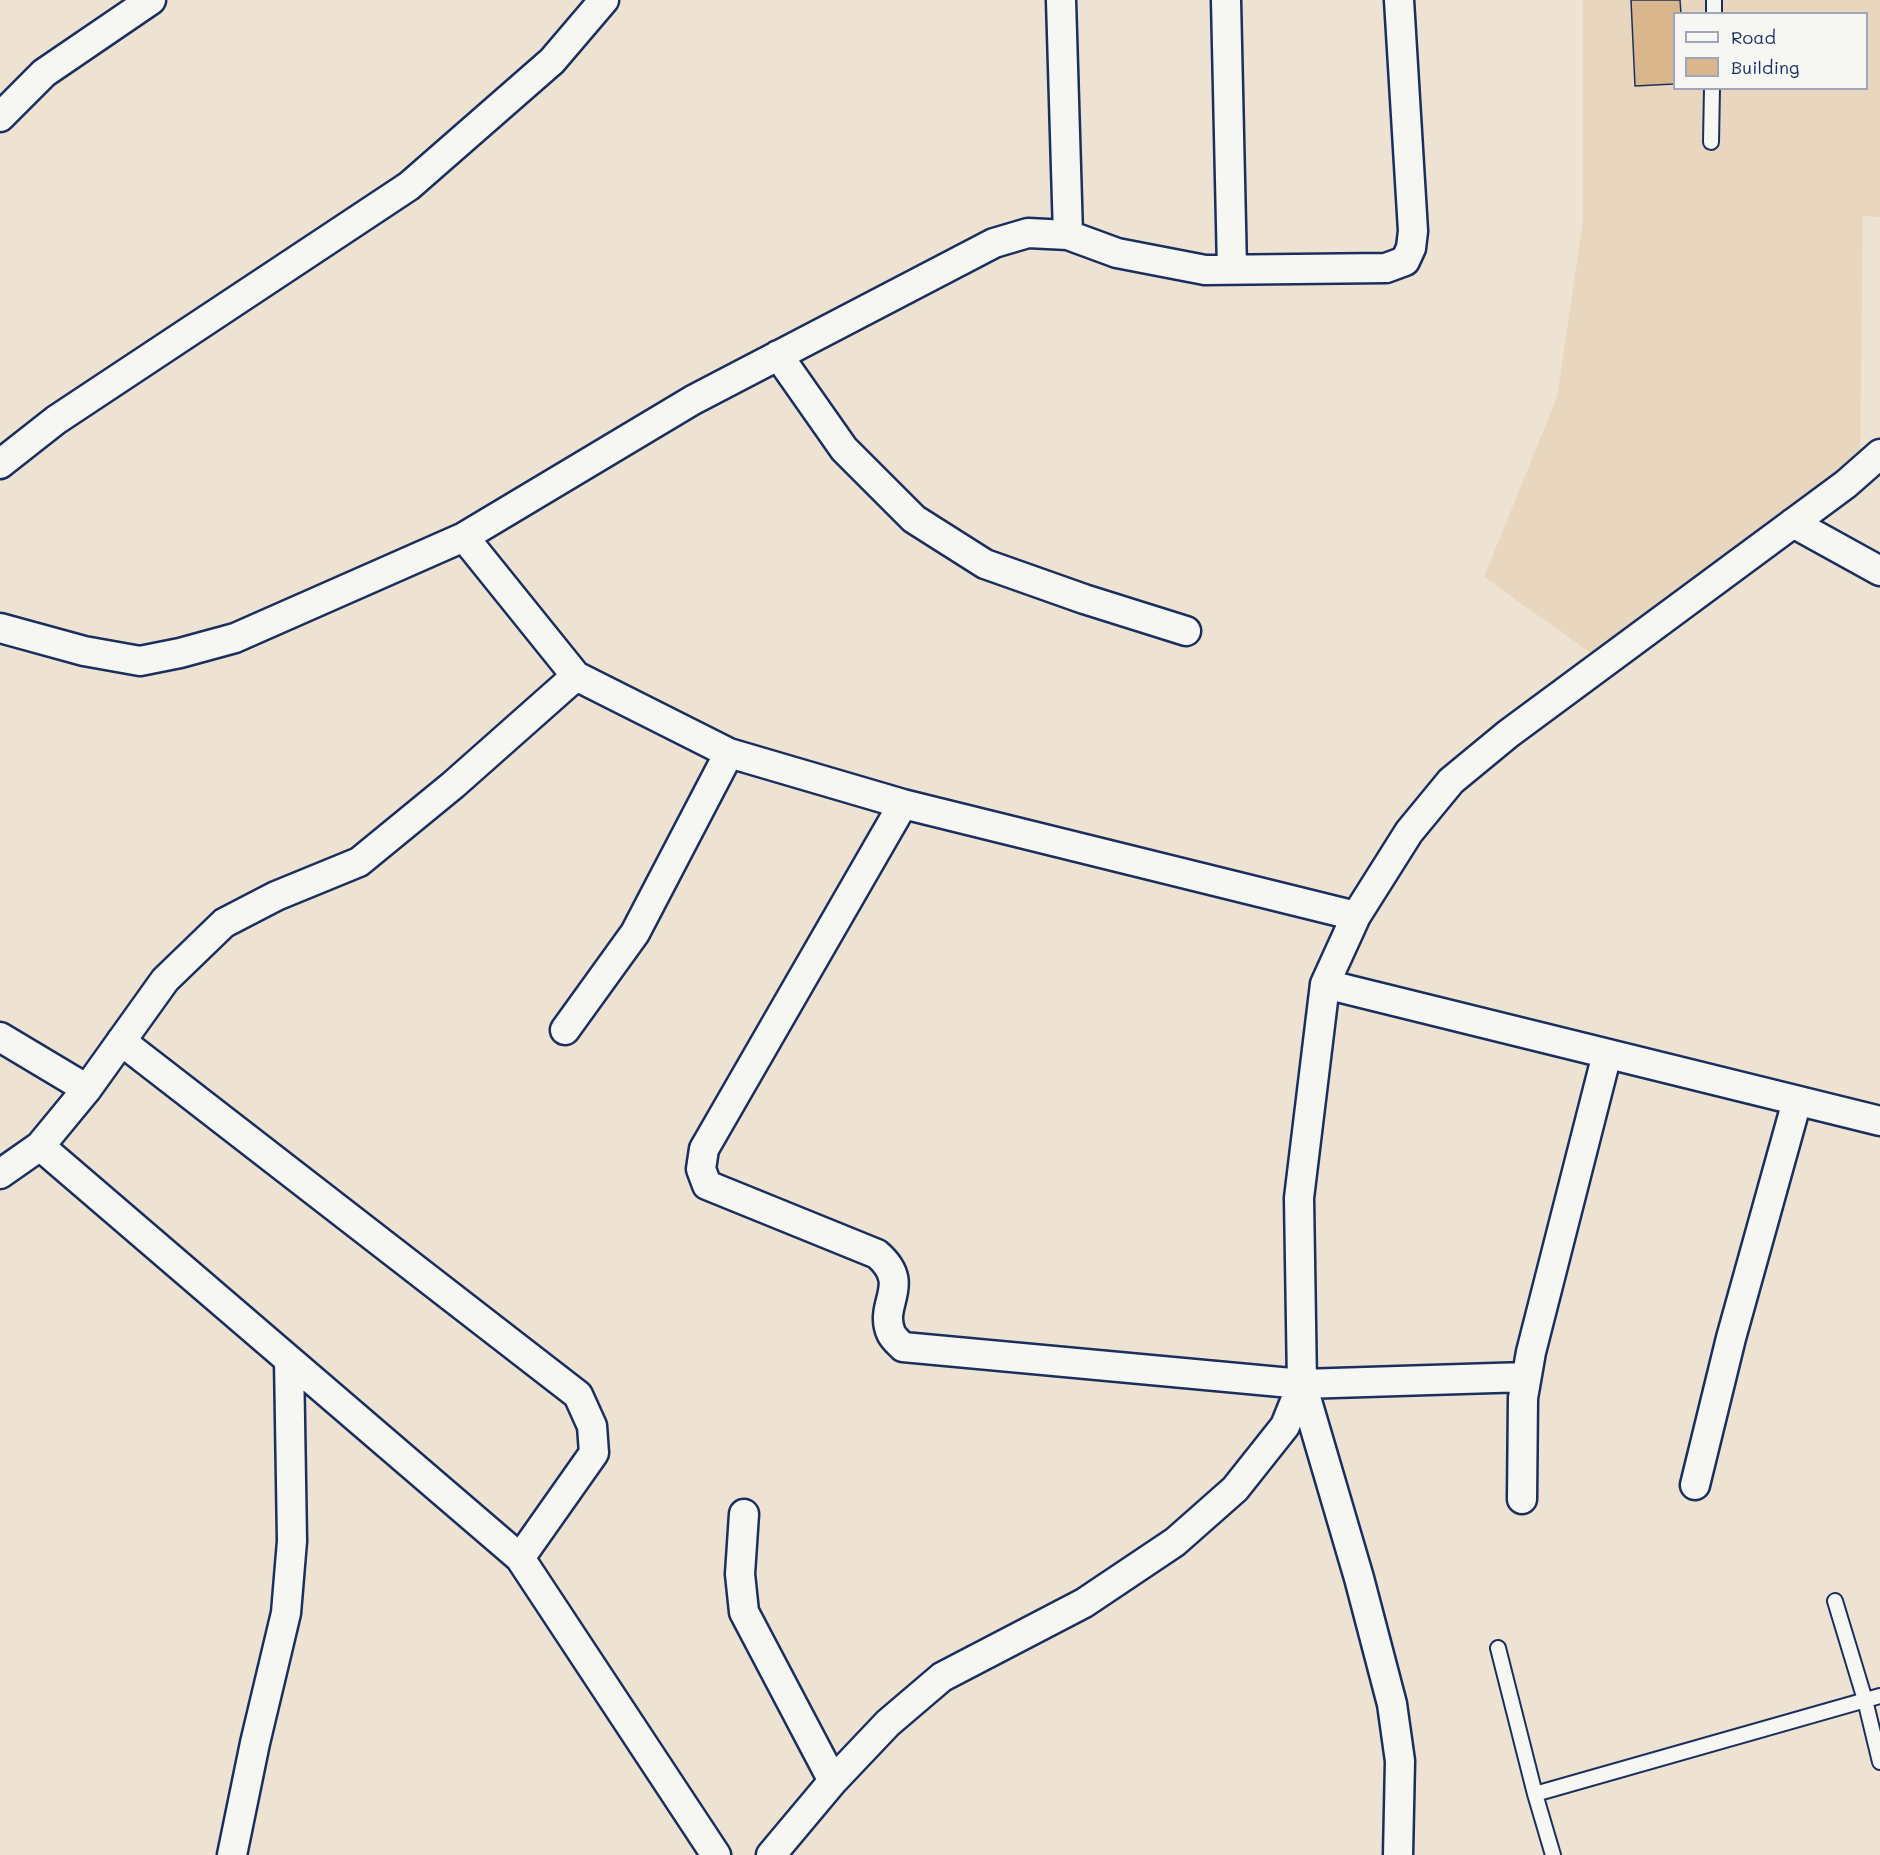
<!DOCTYPE html>
<html>
<head>
<meta charset="utf-8">
<style>
	body { margin:0 }
	#map { position:relative; width:1880px; height:1855px; overflow:hidden; background:#eee3d3; font-family:Mali,sans-serif }
	canvas { display:block }
	.legend { position:absolute; left:1673px; top:12px; width:195px; height:78px; box-sizing:border-box; background:#f6f6f2; border:2px solid #9ea6b7; margin:0; padding:8px 10px; list-style:none; font-size:18px; color:#1b2f5e }
	.legend li { display:flex; align-items:center; gap:12px; height:30px }
	.legend b { width:30px; border:2px solid #9ea6b7 }
</style>
</head>
<body>
<div id="map">
<canvas width="1880" height="1855"></canvas>
<ul class="legend">
<li><b style="height:8px;background:#f6f6f2"></b>Road</li>
<li><b style="height:16px;background:#dab68c"></b>Building</li>
</ul>
</div>
<script>
const c = document.querySelector('canvas').getContext('2d');
c.lineJoin = 'round';
function fillPath(path, color) {
  c.fillStyle = color;
  c.fill(path, 'evenodd');
}
function strokePath(path, color, width, dash) {
  c.strokeStyle = color;
  c.lineWidth = width;
  c.lineCap = dash ? 'butt' : 'round';
  c.setLineDash(dash || []);
  c.stroke(path);
}
fillPath(new Path2D(`
	M1583,0H1880V217L1863,216L1860,463L1613,669L1484,577L1557,397L1583,221ZM1674,14H1866V88H1674Z`), '#e8d6be');
const building = new Path2D(`
	M1631,0H1680L1681,14H1674V84L1635,86Z`);
fillPath(building, '#dab68c');
strokePath(building, '#1b2f5e', 1.5);
const service = new Path2D(`
	M1714,14V0
	M1711,142L1712,88
	M1835,1601L1865,1700L1880,1762
	M1498,1648L1535,1794L1553,1855
	M1535,1794L1880,1696`);
const minor = new Path2D(`
	M1061,0L1068,235
	M1226,0L1232,269
	M0,117L44,73L151,0
	M778,355L844,449L914,519L985,564L1084,599L1186,631
	M0,464L56,420L409,186L552,61L604,0
	M1793,523L1880,571
	M464,537L576,676L729,753L903,804L1356,916
	M0,628L84,651L140,661L180,653L235,638L464,537L693,400L994,243L1028,233L1068,235L1117,253L1205,270L1386,268L1405,261L1411,248L1413,231L1399,0
	M903,804L704,1149L701,1169L707,1185L877,1254C913,1285 878,1303 891,1333C893,1338 899,1343 903,1347L1302,1384L1526,1377
	M1325,984L1880,1121
	M565,1030L635,933L729,753
	M0,1037L87,1089
	M121,1041L578,1395L592,1426L594,1453L520,1558
	M40,1146L520,1558L716,1855
	M0,1174L40,1146L87,1089L165,980L224,923L276,896L359,862L453,785L576,676
	M1695,1485L1731,1338L1797,1101
	M1522,1499L1523,1398L1531,1352L1607,1054
	M744,1514L740,1574L744,1612L833,1781
	M232,1855L255,1743L286,1613L292,1541L289,1360
	M771,1855L833,1781L888,1723L942,1677L1084,1603L1175,1542L1235,1489L1285,1426L1302,1384
	M1398,1855L1400,1761L1392,1704L1359,1578L1302,1384L1299,1198L1325,984L1356,916L1409,832L1451,781L1508,734L1846,484L1880,454`);
strokePath(service, '#1b2f5e', 18);
strokePath(minor, '#1b2f5e', 33);
strokePath(service, '#f6f6f2', 14);
strokePath(minor, '#f6f6f2', 28);
</script>
</body>
</html>
